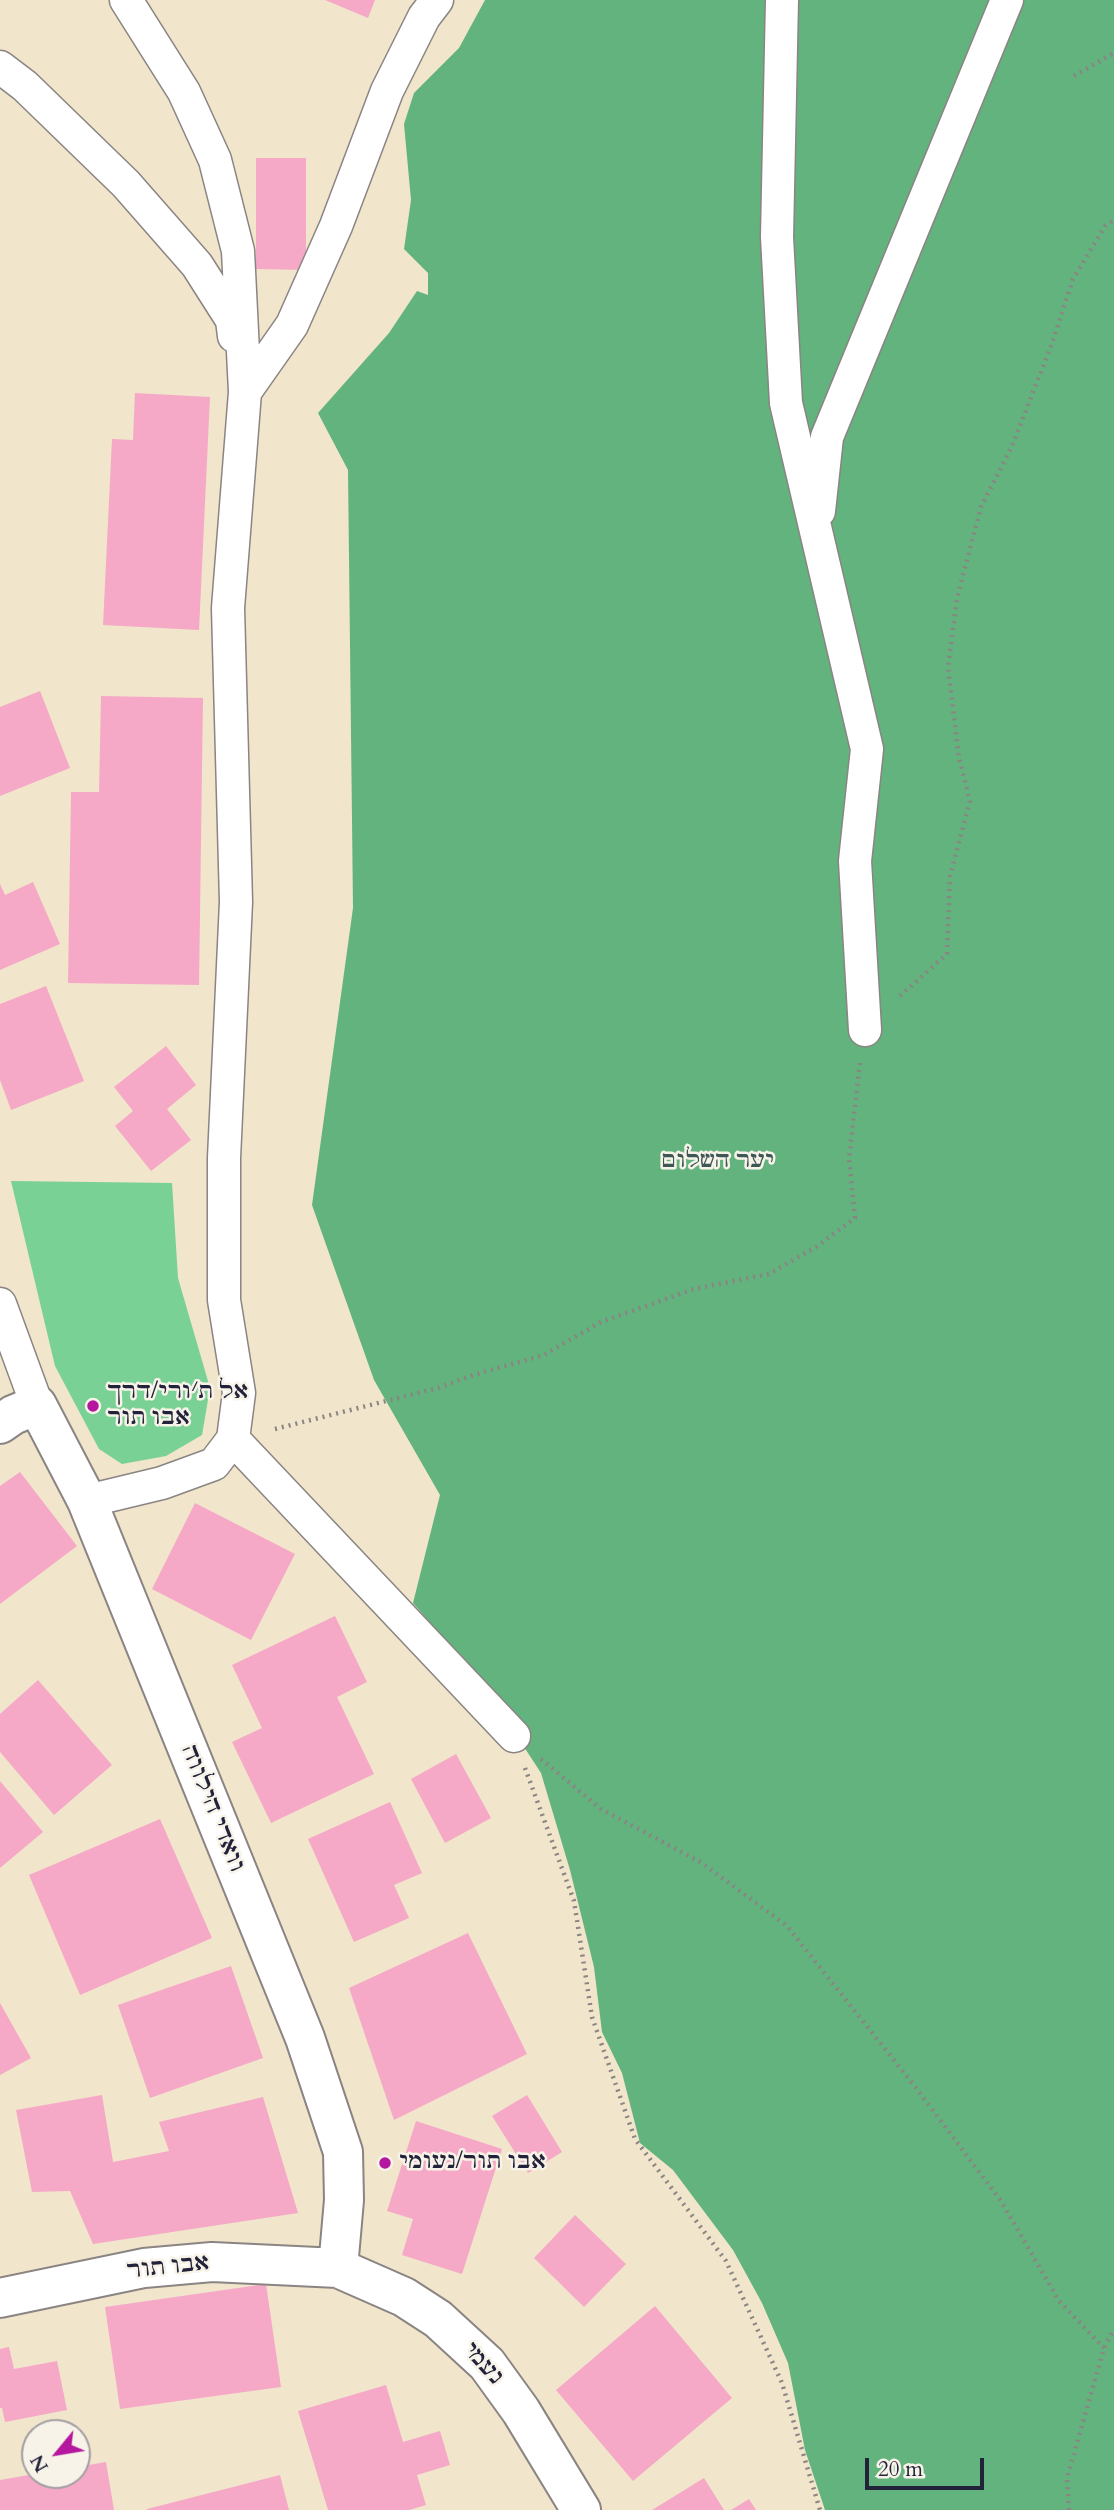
<!DOCTYPE html>
<html>
<head>
<meta charset="utf-8">
<style>
	body { margin:0 }
	#map { position:relative; width:1114px; height:2510px; overflow:hidden; background:#f1e5cb; font-family:Cardo,serif }
	canvas { display:block }
	.north { position:absolute; left:21px; top:2419px; width:70px; height:70px; box-sizing:border-box; background:#f7f3e8; border:2px solid #a29fa3; border-radius:50%; rotate:240deg; font-size:19px; font-weight:700; line-height:28px; text-align:center; color:#22223b }
	.north::after { content:''; display:block; margin:auto; width:24px; height:32px; background:#b5179e; clip-path:polygon(50% 0,100% 100%,50% 72%,0 100%) }
	.scale { position:absolute; left:865px; top:2458px; width:119px; height:32px; box-sizing:border-box; border:4px solid #22223b; border-top:0; padding-left:9px; font-size:21px; line-height:24px; white-space:nowrap; color:#22223b; -webkit-text-stroke:5px #f7f3e8; paint-order:stroke }
</style>
</head>
<body>
<div id="map">
<canvas width="1114" height="2510"></canvas>
<div class="north">N</div>
<div class="scale">20 m</div>
</div>
<script>
const c = document.querySelector('canvas').getContext('2d');
c.lineJoin = 'round';
function fillPath(path, color) {
  c.fillStyle = color;
  c.fill(path, 'evenodd');
}
function strokePath(path, color, width, dash) {
  c.strokeStyle = color;
  c.lineWidth = width;
  c.lineCap = dash ? 'butt' : 'round';
  c.setLineDash(dash || []);
  c.stroke(path);
}
function label(font, color, halo, rows, align = 'center') {
  c.font = font + ' Cardo,"Frank Ruhl Libre",serif';
  c.lineWidth = 5;
  c.setLineDash([]);
  c.textBaseline = 'middle';
  c.strokeStyle = halo;
  c.fillStyle = color;
  for (const [text, x, y, turn = 0] of rows) {
    c.save();
    c.translate(x, y);
    c.rotate((+turn || 0) * Math.PI / 180);
    c.textAlign = isNaN(turn) ? turn : align;
    if (halo) c.strokeText(text, 0, 0);
    c.fillText(text, 0, 0);
    c.restore();
  }
}
fillPath(new Path2D(`
	M11,1181L172,1183L178,1278L210,1388L202,1435L166,1456L122,1464L99,1449L55,1366Z`), '#7ad195');
fillPath(new Path2D(`
	M485,0H1114V2510H825L805,2450L788,2363L762,2303L733,2250L673,2170L640,2143L622,2073L602,2032L594,1967L570,1870L541,1773L483,1684L413,1603L440,1495L374,1380L312,1205L353,908L348,470L318,413L389,333L417,291L428,295V273L404,249L411,200L404,124L414,93L459,48Z`), '#63b37e');
fillPath(new Path2D(`
	M325,0H375L368,18Z
	M256,158H306V270L256,269Z
	M135,393L210,397L199,630L103,625L112,439L133,440Z
	M40,691L70,768L0,796V707Z
	M101,696L203,698L199,985L68,983L71,792H99Z
	M33,882L60,944L0,970V884L5,895Z
	M46,986L84,1081L11,1110L0,1080V1004Z
	M166,1046L196,1085L167,1109L191,1140L151,1171L115,1126L133,1111L114,1087Z
	M20,1472L77,1546L0,1604V1486Z
	M195,1503L295,1554L251,1640L152,1589Z
	M335,1616L367,1682L337,1697L374,1774L271,1823L232,1742L262,1728L232,1665Z
	M38,1680L112,1765L54,1815L0,1752V1714Z
	M456,1754L491,1818L445,1843L411,1779Z
	M0,1781L43,1832L0,1868Z
	M390,1802L422,1873L394,1885L409,1918L354,1942L308,1839Z
	M160,1819L212,1938L80,1995L29,1875Z
	M468,1933L527,2054L394,2120L349,1988Z
	M231,1966L263,2058L150,2098L118,2005Z
	M0,2003L31,2058L0,2075Z
	M102,2095L113,2162L169,2151L159,2122L263,2097L298,2213L93,2244L70,2191L32,2192L16,2110Z
	M527,2095L562,2152L528,2173L492,2116Z
	M416,2121L502,2149L462,2274L402,2255L413,2219L387,2211Z
	M575,2215L626,2264L584,2307L534,2258Z
	M266,2284L281,2387L120,2409L105,2307Z
	M655,2306L732,2398L633,2481L556,2390Z
	M9,2347L14,2369L57,2361L67,2410L5,2422L2,2408H0V2349Z
	M386,2385L403,2442L440,2431L450,2465L417,2475L426,2505L409,2510H328L298,2411Z
	M106,2462L114,2510H0V2480L35,2474L77,2475V2467Z
	M280,2475L289,2510H147V2509Z
	M704,2478L724,2510H652Z
	M749,2499L756,2510H731Z`), '#f5a9c7');
const street = new Path2D(`
	M782,0L777,237L786,403L867,749L855,861L865,1030
	M0,67L25,86L126,184L197,265L232,320L234,336
	M245,392L292,325L336,226L387,91L424,17L437,0
	M819,511L827,437L1007,0
	M0,1304L37,1405
	M233,1439L514,1736
	M87,1501L162,1483L214,1464L233,1439L239,1393L224,1300V1158L236,902L228,608L245,392L238,251L215,160L184,92L126,0`);
const secondary = new Path2D(`
	M0,1424L13,1415L37,1405L87,1501L305,2038L343,2152L344,2200L338,2268
	M0,2298L144,2268L212,2262L338,2268L404,2297L438,2319L487,2364L521,2411L581,2510`);
strokePath(street, '#8a8483', 35);
strokePath(secondary, '#8a8483', 42);
strokePath(new Path2D(`
	M1074,76L1114,53
	M900,996L947,954L950,876L970,801L959,758L948,667L957,598L981,507L1011,448L1050,349L1073,279L1105,226L1114,220
	M275,1429L438,1388L473,1375L544,1355L601,1322L694,1289L769,1274L816,1247L855,1218L849,1158L860,1063
	M541,1759L601,1809L702,1863L787,1926L913,2084L1001,2201L1059,2301L1104,2348
	M525,1768L574,1901L592,2017L635,2139L726,2261L782,2383L820,2510
	M1069,2510L1067,2478L1104,2348L1114,2329`), '#8a8483', 4.5, [2, 5]);
strokePath(street, '#fff', 32);
strokePath(secondary, '#fff', 38);
for (const [x, y, r, color] of [
	[93,1406,7,"#b5179e"],
	[385,2163,7,"#b5179e"]
]) {
  const dot = new Path2D();
  dot.arc(x, y, r, 0, 2 * Math.PI);
  c.fillStyle = color;
  c.fill(dot);
  strokePath(dot, '#f7f3e8', 2.5);
}
label('23px', '#3c5756', '#f7f3e8', [
	["יער השלום",718,1162]
]);
label('23px', '#22223b', '#f7f3e8', [
	["אל ת׳ורי/דרך",107,1393],
	["אבו תור",107,1419],
	["אבו תור/נעומי",399,2163]
], 'left');
label('23px', '#22223b', '#f7f3e8', [
	["וואדי הילווה",212,1809,68],
	["אבו תור",168,2268,-6],
	["נעמי",482,2364,48]
]);
</script>
</body>
</html>
